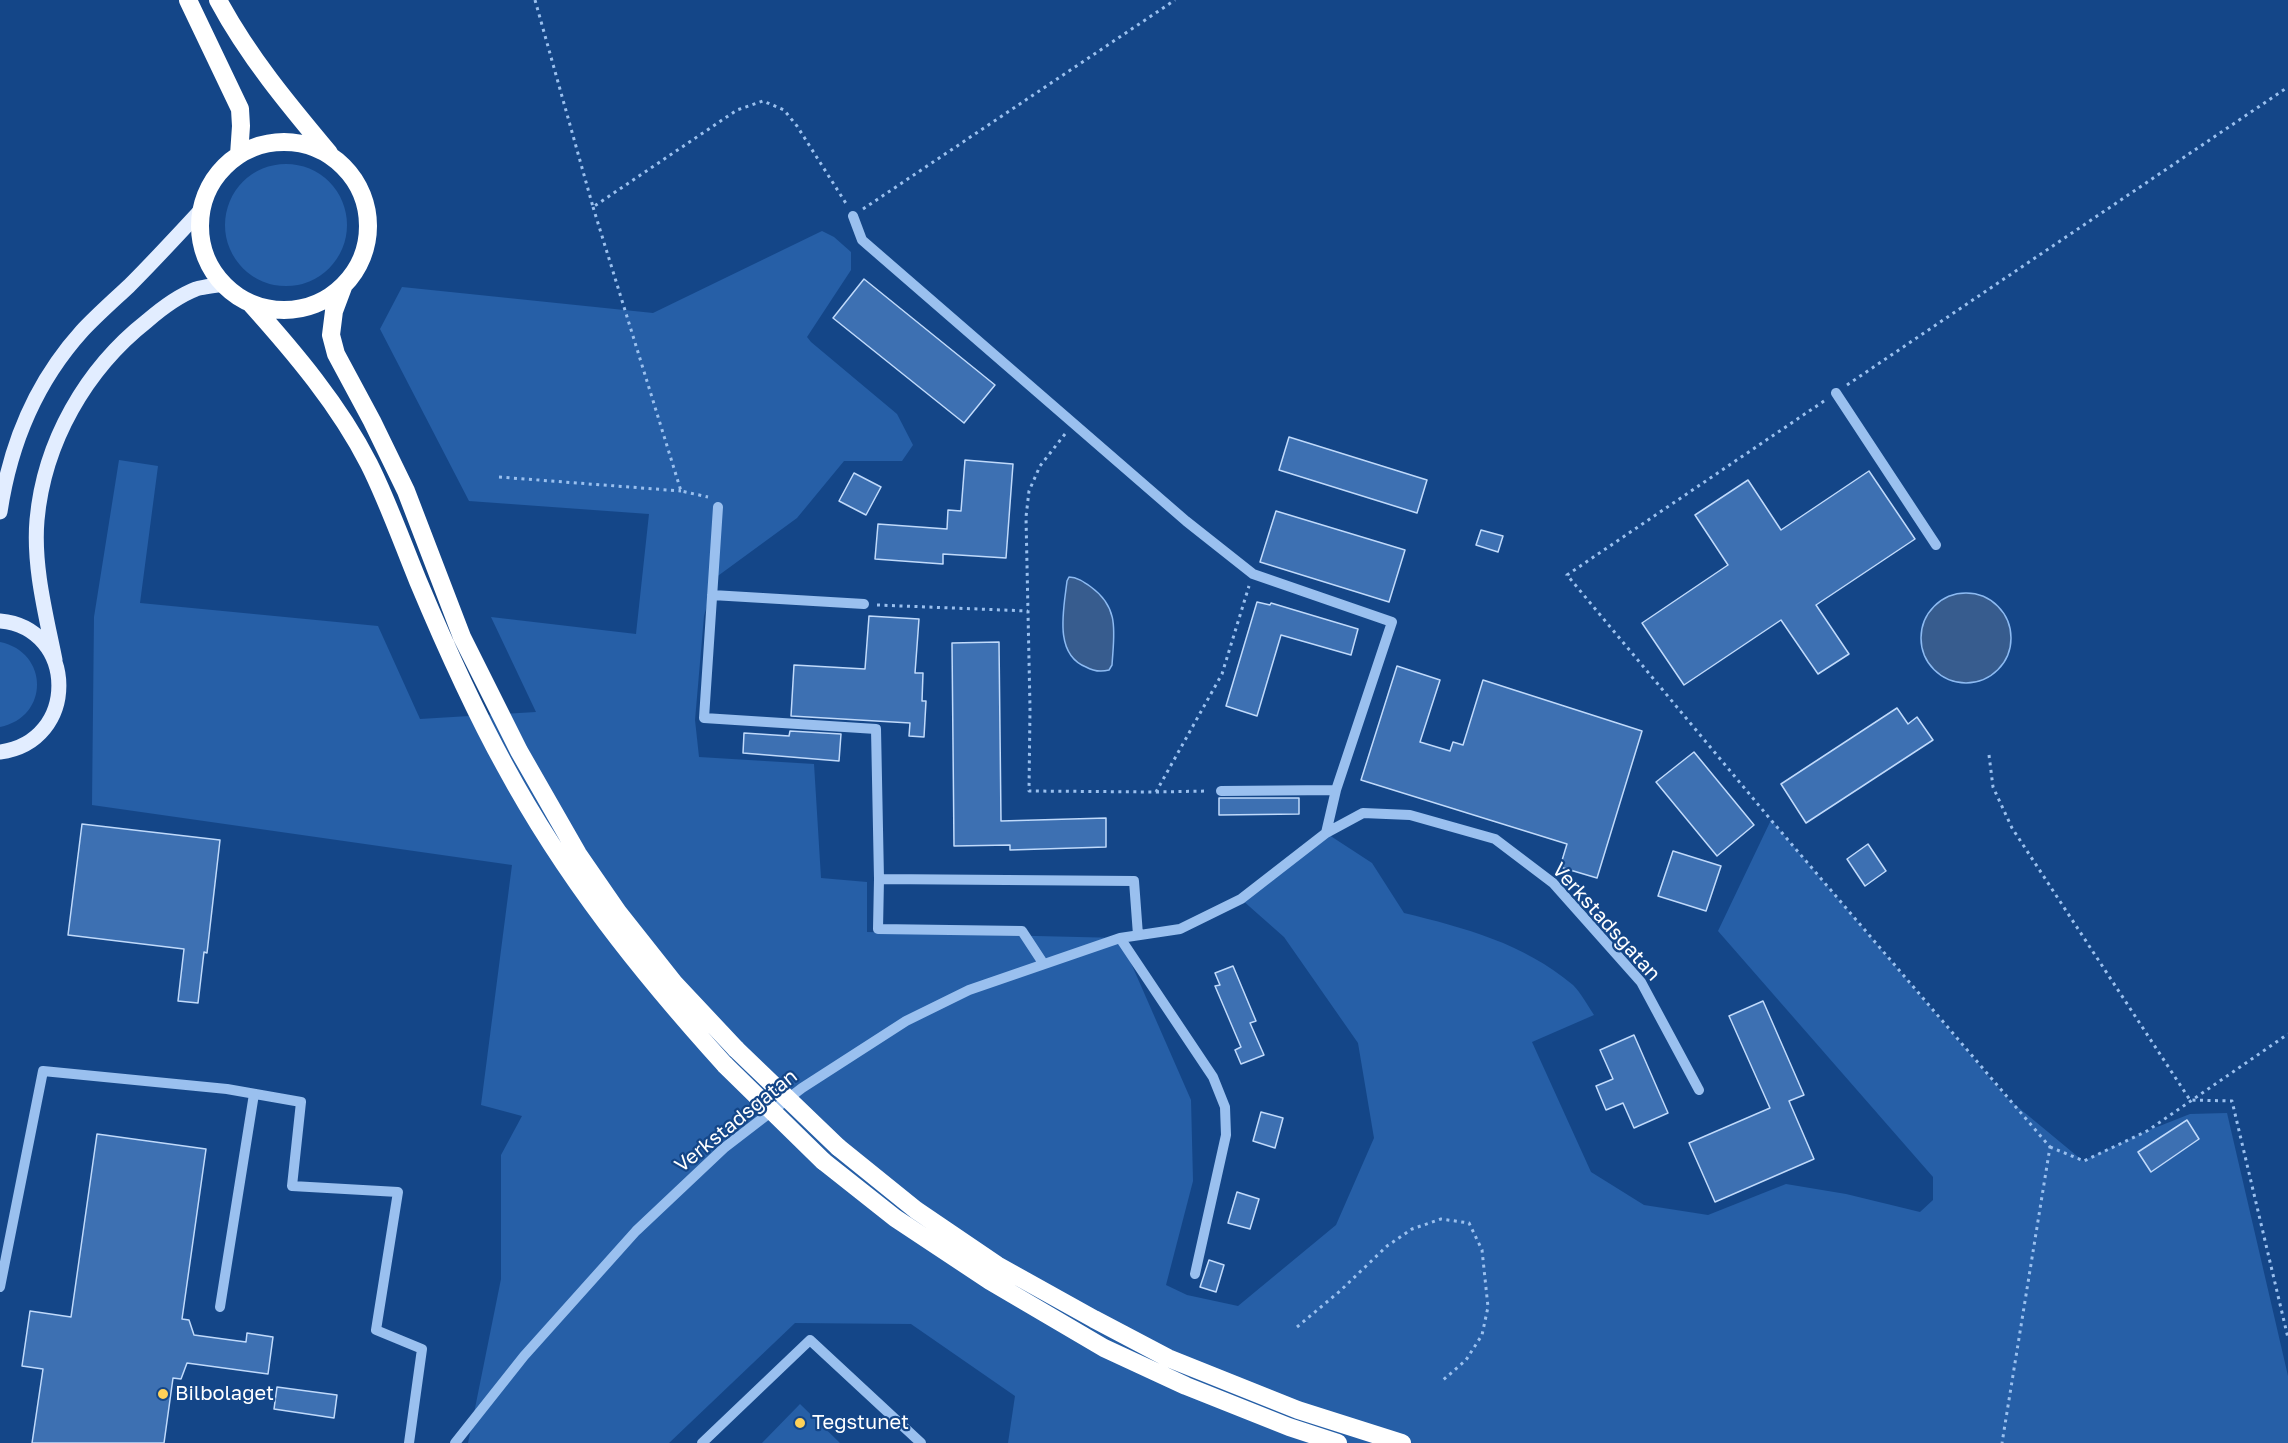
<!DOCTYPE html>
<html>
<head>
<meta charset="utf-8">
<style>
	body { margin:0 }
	canvas { display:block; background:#144688 }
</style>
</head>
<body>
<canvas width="2288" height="1443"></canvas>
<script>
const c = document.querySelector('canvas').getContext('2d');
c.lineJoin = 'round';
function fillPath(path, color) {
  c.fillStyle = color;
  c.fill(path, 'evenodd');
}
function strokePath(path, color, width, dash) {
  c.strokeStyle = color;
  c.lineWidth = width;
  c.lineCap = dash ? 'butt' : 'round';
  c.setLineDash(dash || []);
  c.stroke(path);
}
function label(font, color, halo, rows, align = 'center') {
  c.font = font + ' "Golos Text",sans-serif';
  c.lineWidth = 4.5;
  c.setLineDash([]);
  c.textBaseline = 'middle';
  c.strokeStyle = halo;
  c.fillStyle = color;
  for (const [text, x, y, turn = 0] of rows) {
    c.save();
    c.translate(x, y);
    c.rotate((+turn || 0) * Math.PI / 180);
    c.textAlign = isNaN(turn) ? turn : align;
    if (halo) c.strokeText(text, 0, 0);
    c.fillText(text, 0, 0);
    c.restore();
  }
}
fillPath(new Path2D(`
	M225 225a61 61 0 1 1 122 0a61 61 0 1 1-122 0Z
	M822,231L834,237L851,252V270L807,337L811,342L897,414L913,445L902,461H844L797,518L715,578L704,616L695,720L699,757L814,764L821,878L867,882V932L1120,938L1191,1100L1193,1181L1166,1285L1187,1295L1238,1306L1336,1225L1374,1138L1358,1043L1284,937L1241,899L1326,833L1372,863L1404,913C1465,928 1523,943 1573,985C1581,993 1588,1006 1594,1015L1532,1042L1591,1172L1644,1205L1708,1215L1786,1184L1846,1194L1920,1212L1933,1200V1177L1718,931L1771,820L2007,1098L2083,1161L2147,1131L2190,1114L2227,1113L2288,1376V1443H1008L1015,1396L911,1324L795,1323L669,1443H468L501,1279V1155L522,1116L481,1105L512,865L92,805L94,617L119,460L158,466L140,603L378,626L420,719L536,712L491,617L636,634L649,514L469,501L380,329L402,287L653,313Z
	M0,642C49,652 50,717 0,727Z
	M800,1404L840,1443H762Z`), '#265fa7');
const water = new Path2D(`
	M1069,577C1077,577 1084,582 1091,587C1120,608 1114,633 1112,665L1109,670C1101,672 1093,671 1086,667C1053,654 1064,608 1067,581Z
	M1921 638a45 45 0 1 1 90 0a45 45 0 1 1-90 0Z`);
fillPath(water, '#375c8e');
strokePath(water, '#8cbaf2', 1.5);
const building = new Path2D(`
	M864,279L995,385L964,423L833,318Z
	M1289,437L1427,480L1417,513L1279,470Z
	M965,460L1013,464L1006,558L943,554V564L875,559L878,524L947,529L948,510L961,511Z
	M1869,471L1915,539L1816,605L1849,654L1818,674L1781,620L1684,685L1642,623L1728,565L1695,515L1748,480L1781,530Z
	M854,473L881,487L866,515L839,501Z
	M1276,511L1405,550L1389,602L1260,562Z
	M1481,530L1503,536L1498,552L1476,545Z
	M1257,602L1270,605L1271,603L1358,629L1351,655L1281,635L1257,716L1226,706Z
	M869,616L919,619L915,673H923L922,701H926L924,737L909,736L910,723L791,716L794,665L865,669Z
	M999,642L1001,821L1106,818V847L1010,850V845L954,846L952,643Z
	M1397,666L1440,680L1420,742L1450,751L1453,742L1463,745L1483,680L1642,731L1597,878L1560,867L1567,844L1361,780Z
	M1897,708L1908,724L1917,717L1933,740L1806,823L1781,784Z
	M790,731L841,734L839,761L743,753L744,733L789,736Z
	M1694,752L1754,825L1717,856L1656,782Z
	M1219,798H1299V814L1219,815Z
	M82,824L220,840L207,953L204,952L198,1003L178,1001L184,949L68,935Z
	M1868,844L1886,871L1865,886L1847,859Z
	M1673,851L1721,866L1706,911L1658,896Z
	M1233,966L1256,1021L1250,1023L1264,1055L1241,1064L1235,1050L1241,1047L1215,986L1220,985L1215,973Z
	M1763,1001L1804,1095L1789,1101L1814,1159L1715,1202L1689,1143L1770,1108L1729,1016Z
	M1634,1035L1668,1113L1634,1128L1623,1103L1606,1110L1596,1086L1613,1079L1600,1050Z
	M1261,1112L1283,1118L1275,1148L1253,1141Z
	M2187,1120L2199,1139L2151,1172L2138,1152Z
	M97,1134L206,1149L182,1319L189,1320L194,1335L246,1342L247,1333L273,1337L268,1374L187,1363L181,1379L173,1378L164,1443H32L43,1369L22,1366L30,1311L71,1317Z
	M1237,1192L1259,1199L1250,1229L1228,1223Z
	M1209,1260L1224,1265L1216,1292L1200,1287Z
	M277,1387L337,1395L334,1418L274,1409Z`);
fillPath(building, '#3d70b2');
strokePath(building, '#c0dafb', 1.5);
strokePath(new Path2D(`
	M535,0L593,207L737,110L763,101L784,110L797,126L847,205
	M593,207L681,491L708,497
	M863,209L1175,0
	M1847,385L2288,87
	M1824,401L1567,575L1771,820L2050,1147L2002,1443
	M1065,434L1040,466L1029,491L1026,517L1030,708L1029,791L1156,792L1222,674L1249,586
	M499,477L681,491
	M877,605L1028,611
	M1989,755L1993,787L2012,828L2190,1100L2232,1101L2288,1338
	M1156,792L1208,791
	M2050,1147L2084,1161L2147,1131L2288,1034
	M1297,1327L1340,1291L1387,1246L1412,1229L1441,1219L1469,1223L1482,1250L1488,1307L1482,1335L1466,1360L1442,1381`), '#9ac0ef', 3, [3, 4.5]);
strokePath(new Path2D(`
	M853,216L862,240L1186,521L1253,574L1392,622L1336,790L1326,833
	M1836,393L1936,545
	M718,507L704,718L876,729L879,879
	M712,595L864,604
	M1221,791L1336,790
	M1120,938L1213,1077L1225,1107L1226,1135L1195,1274
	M1043,963L1022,931L878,929L879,879L1134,881L1138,935
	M0,1287L43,1071L227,1089L301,1102L292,1186L398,1192L376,1330L422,1349L409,1443
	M220,1307L254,1094
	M455,1443L524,1356L636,1231L724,1148L802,1088L906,1021L969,990L1120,938L1180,929L1241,899L1326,833L1363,813L1410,815L1495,839L1553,883L1641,982L1699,1090
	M702,1443L810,1340L921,1443`), '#9ac0ef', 10);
strokePath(new Path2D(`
	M0,512C10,445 36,382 82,331C97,315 113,301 129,286C154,261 178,235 202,209
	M0,621C78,628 79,742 0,752
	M55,660C46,615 33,566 37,520C44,442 86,369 147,321C162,308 178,296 196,289C205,286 215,286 223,284`), '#e2edff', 15);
strokePath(new Path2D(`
	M188,0L240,109L241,126L239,155
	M218,0C248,56 288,104 329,153
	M200 226a84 84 0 1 1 168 0a84 84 0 1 1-168 0Z
	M343,287L334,311L331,335L336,354L372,421L406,491L462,637L519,751L578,854L618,912L675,984L736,1049
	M251,304C294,352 339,405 369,464C388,502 402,542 418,581C444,643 472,706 505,766C565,877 640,971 725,1065
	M838,1147L916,1210L997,1265L1094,1319L1168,1358L1298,1410L1402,1443
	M823,1161L895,1218L990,1281L1104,1348L1186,1386L1289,1427L1338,1443`), '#fff', 18);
strokePath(new Path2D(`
	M736,1049L838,1147
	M725,1065L823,1161`), '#fff', 18);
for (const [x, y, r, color] of [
	[163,1394,6,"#ffd158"],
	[800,1423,6,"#ffd158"]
]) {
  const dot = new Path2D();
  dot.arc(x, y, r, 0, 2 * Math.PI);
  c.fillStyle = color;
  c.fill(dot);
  strokePath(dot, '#144688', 2);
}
label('20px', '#fff', '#144688', [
	["Verkstadsgatan",1606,922,48],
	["Verkstadsgatan",736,1121,-39]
]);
label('20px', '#fff', '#144688', [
	["Bilbolaget",175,1394],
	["Tegstunet",812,1423]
], 'left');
</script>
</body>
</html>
